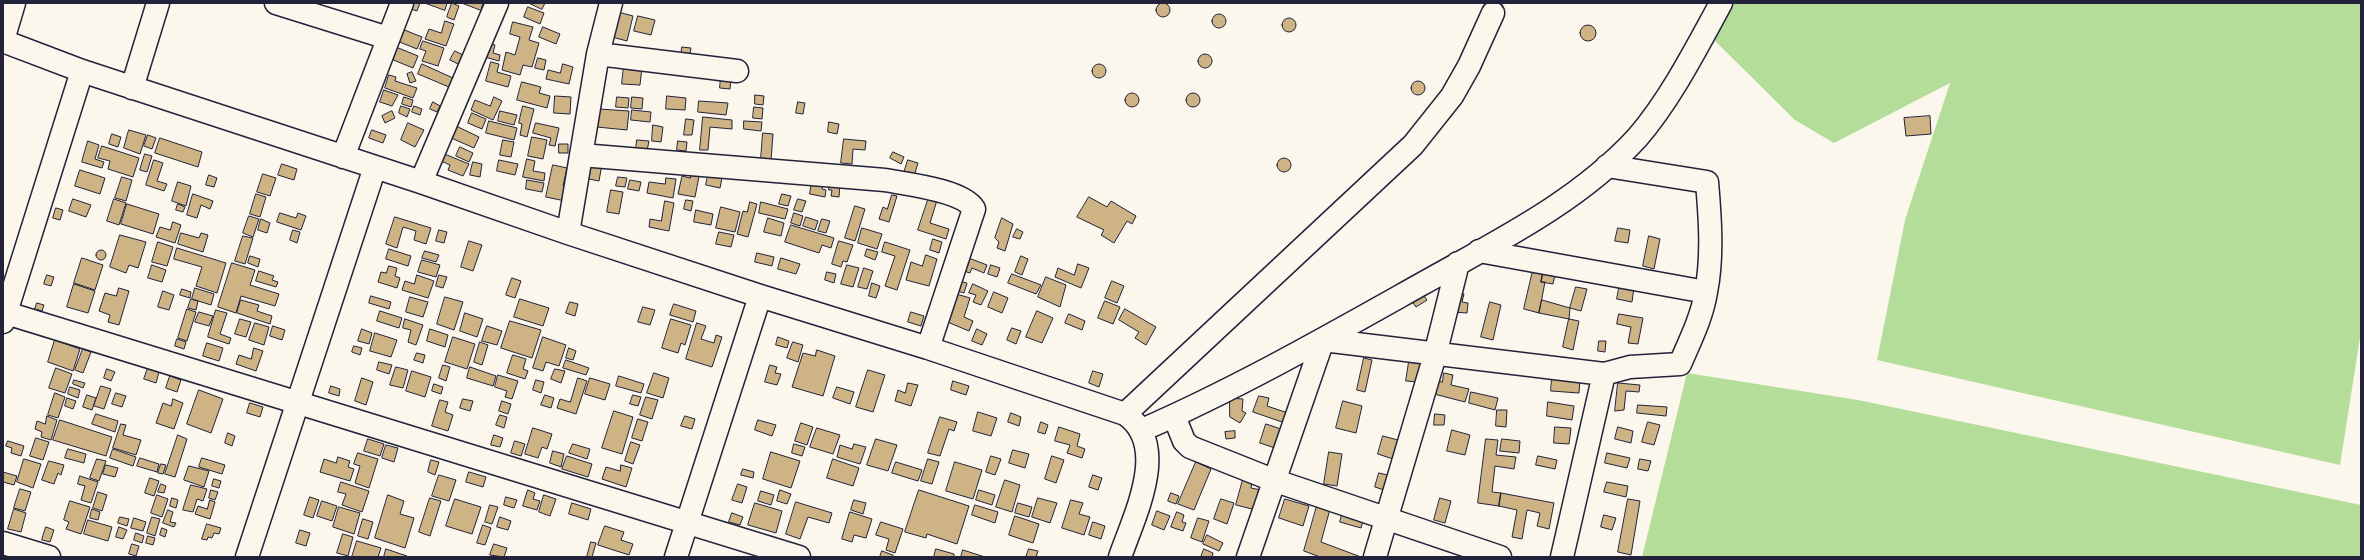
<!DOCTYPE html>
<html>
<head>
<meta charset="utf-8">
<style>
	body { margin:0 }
	#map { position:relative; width:2364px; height:560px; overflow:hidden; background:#fbf7ec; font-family:Itim,sans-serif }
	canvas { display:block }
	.frame { position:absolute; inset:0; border:4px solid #22223b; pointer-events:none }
</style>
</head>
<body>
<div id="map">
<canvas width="2364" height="560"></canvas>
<div class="frame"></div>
</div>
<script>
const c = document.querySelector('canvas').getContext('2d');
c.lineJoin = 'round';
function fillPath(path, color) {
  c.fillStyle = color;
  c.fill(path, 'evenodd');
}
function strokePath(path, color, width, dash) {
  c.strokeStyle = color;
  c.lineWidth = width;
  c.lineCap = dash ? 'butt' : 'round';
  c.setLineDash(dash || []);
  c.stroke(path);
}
fillPath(new Path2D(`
	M1729,3H2361V331L2340,465L1877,360L1905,220L1950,83L1834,143L1795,120L1711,37Z
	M1687,373L1858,400L2361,505V557H1642Z`), '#b4dd9a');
const building = new Path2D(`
	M410,3H420L417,11L408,8Z
	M425,3H447L445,10Z
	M452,3L459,6L454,20L447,17Z
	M462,3H483L481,10Z
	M529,3H545L542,9Z
	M1156 10a7 7 0 1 1 14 0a7 7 0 1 1-14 0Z
	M528,7L544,13L540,24L524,17Z
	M618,12L633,16L627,41L612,37Z
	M1212 21a7 7 0 1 1 14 0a7 7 0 1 1-14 0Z
	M638,16L655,20L651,35L634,31Z
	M1282 25a7 7 0 1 1 14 0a7 7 0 1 1-14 0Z
	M445,21L454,24L446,46L425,39L429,29L441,33Z
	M513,22L533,27L529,40L539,43L532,67L523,65L520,75L502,70L506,52L515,55L520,37L510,34Z
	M1580 33a8 8 0 1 1 16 0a8 8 0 1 1-16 0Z
	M543,27L560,34L556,44L539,37Z
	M402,29L422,37L417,49L397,41Z
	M423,41L444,48L438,66L422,61L426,51L420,49Z
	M488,43L495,45L493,53L500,55L499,61L485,57Z
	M396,47L418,56L413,68L391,59Z
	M682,47L691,48L689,60L681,59Z
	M455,51L463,55L458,64L450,60Z
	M1198 61a7 7 0 1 1 14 0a7 7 0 1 1-14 0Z
	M538,58L546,60L544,70L535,68Z
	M491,62L499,64L497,72L511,76L508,87L486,81Z
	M422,64L453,78L449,87L418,74Z
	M563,64L573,67L569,84L546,79L548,70L560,73Z
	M1092 71a7 7 0 1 1 14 0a7 7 0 1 1-14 0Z
	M624,65L642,67L640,85L622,84Z
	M412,72L416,81L410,83L407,74Z
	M389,75L396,77L395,81L417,88L413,98L385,88Z
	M721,77L731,78L730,89L720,88Z
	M1411 88a7 7 0 1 1 14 0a7 7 0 1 1-14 0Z
	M522,82L541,87L539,93L550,96L547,108L517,100Z
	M384,90L398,95L392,106L380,102Z
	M1186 100a7 7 0 1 1 14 0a7 7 0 1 1-14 0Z
	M1125 100a7 7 0 1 1 14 0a7 7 0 1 1-14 0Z
	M755,95L764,96L763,105L755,104Z
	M555,96L571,97L570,114L554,113Z
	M667,96L686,98L685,110L666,109Z
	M404,97L413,100L411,107L402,104Z
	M494,97L502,101L493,120L471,110L475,100L490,106Z
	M617,97L629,98L628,108L616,107Z
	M632,97L643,98L642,109L631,108Z
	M699,101L728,103L726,115L698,112Z
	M433,102L440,106L437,112L430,109Z
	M798,102L805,103L803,114L796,113Z
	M401,106L410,109L407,117L399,113Z
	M414,106L422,109L420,115L412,112Z
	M523,106L534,109L527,137L520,135L522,124L519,123Z
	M754,107L763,108L762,119L753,118Z
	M599,109L629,111L627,130L597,127Z
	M632,110L651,112L650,122L631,120Z
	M392,111L395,118L385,123L382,116Z
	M500,111L517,115L514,125L498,121Z
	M472,113L486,119L482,129L468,123Z
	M1930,116L1931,134L1906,136L1904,118Z
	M703,117L732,120V129L710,127L708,150H700Z
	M686,119L694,120L692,135H684Z
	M489,121L517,128L514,140L486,133Z
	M744,121L762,122L761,131L744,129Z
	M829,122L839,124L837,134L828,132Z
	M408,123L424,130L415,147L401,140Z
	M536,123L559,128L555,146L549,145L551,138L533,133Z
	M454,125L479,137L474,148L449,137Z
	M653,125L663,127L661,142L652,141Z
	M129,130L146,135L140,154L124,148Z
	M372,130L386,135L383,143L369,138Z
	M763,133L773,134L771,160L761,159Z
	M112,134L121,137L118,147L109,144Z
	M148,135L156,138L152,149L144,146Z
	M532,137L547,140L543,159L528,156Z
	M160,138L202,152L198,167L155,153Z
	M844,139L866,141L865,150L853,149L852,164L841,163Z
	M503,140L514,142L511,157L500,155Z
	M637,140L649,141L647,151L636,150Z
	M88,141L99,145L95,159L104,162L102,168L82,162Z
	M678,141L687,142L686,151L677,150Z
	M559,144H568V153H559Z
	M102,146L139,158L133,177L108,169L110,161L98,158Z
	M460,147L473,153L469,162L456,156Z
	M893,152L904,157L901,164L890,158Z
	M442,153L469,164L463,176L448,170L450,165L439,160Z
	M145,154L152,156L147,172L140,170Z
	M1277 165a7 7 0 1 1 14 0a7 7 0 1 1-14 0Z
	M527,159L535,161L533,171L545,173L544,181L523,177Z
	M154,160L163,163L157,181L167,184L164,191L146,185Z
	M499,160L518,164L515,175L497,171Z
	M908,160L918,163L914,176L904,173Z
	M473,162L482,164L480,177L470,175Z
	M592,162L602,164L599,181L589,179Z
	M282,164L297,169L294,180L278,175Z
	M553,165L567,168L563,186L568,187L565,201L546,197Z
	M80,170L105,178L100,194L75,186Z
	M692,170L700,171L695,197L678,194L682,176L690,178Z
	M263,174L276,178L270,196L257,192Z
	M209,175L217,178L214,187L206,185Z
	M708,175L722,178L720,188L706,185Z
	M122,177L132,180L126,201L115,198Z
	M618,177L627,178L625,187L616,186Z
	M666,178L676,179L673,198L647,193L649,182L665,184Z
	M527,180L544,183L542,192L526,189Z
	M630,180L641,182L639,191L628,189Z
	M812,181L823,183L822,189L826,190L825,197L810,194Z
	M178,182L191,186L186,206L172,201Z
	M829,183L840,184L839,197L831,196L832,190H829Z
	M611,190L623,192L619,214L607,212Z
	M193,194L213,201L210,209L201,205L197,218L187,215Z
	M256,194L266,197L260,217L250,214Z
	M782,194L791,196L788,206L779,204Z
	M930,194L938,197L930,223L949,229L946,239L918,230Z
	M892,195L897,196L889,222L879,219L883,207L887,209Z
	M1089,197L1107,207L1111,201L1136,216L1132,224L1127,221L1114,243L1101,235L1104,230L1077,217Z
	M73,199L91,205L86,217L69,211Z
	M114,199L126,203L119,225L107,221Z
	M798,199L806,201L802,212L794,210Z
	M686,200L693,201L691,211L684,209Z
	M665,201L674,203L669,231L649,227L650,219L661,221Z
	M750,202L757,204L748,237L737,234L743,211L747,212Z
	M761,202L788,209L785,219L759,213Z
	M127,204L159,214L153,234L121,224Z
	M178,204L185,207L183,212L176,210Z
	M855,206L865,209L855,241L845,238Z
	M721,207L740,212L735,232L716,228Z
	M56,208L63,210L60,220L53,218Z
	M696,210L713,214L711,225L694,222Z
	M280,213L296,218L298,213L306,216L301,230L277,222Z
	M794,213L803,216L800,226L791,223Z
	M249,216L259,219L253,237L243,233Z
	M395,217L431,228L426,244L414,240L416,231L403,227L397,248L386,244Z
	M806,217L818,221L815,230L803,226Z
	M768,218L784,223L781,236L764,232Z
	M1002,218L1013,224L1005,251L997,248L999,242L995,238Z
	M261,219L270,223L267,233L258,230Z
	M822,219L830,221L826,233L818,231Z
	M173,222L181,225L175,243L156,237L160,227L170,230Z
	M791,225L834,238L831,248L822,245L819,253L785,242Z
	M862,228L882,234L877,249L858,243Z
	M1618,228L1630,230L1628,243L1615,241Z
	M1017,229L1023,232L1020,239L1013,237Z
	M293,230L300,232L297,243L290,240Z
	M439,230L447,232L444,243L436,241Z
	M719,232L734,235L731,247L716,244Z
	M181,233L199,238L201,233L208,235L203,252L178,244Z
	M120,235L146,242L138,268L129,265L126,273L110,267Z
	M243,236L253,238L245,264L235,261Z
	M1649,236L1660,239L1654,269L1643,266Z
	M933,239L942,242L939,253L930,250Z
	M469,241L482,245L473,271L461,267Z
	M839,241L853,245L847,262L843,261L841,267L832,264Z
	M158,242L173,247L167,266L152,262Z
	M885,242L910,250L897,290L885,286L895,256L882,252Z
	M177,248L226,263L217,293L196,286L202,267L174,259Z
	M389,249L411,256L408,266L386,259Z
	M867,249L878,252L875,260L865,256Z
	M96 255a5 5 0 1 1 10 0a5 5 0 1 1-10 0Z
	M425,251L439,255L436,262L422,258Z
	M757,253L774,257L772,266L755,262Z
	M926,255L937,259L929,286L906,280L911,262L922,266Z
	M250,256L260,259L258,267L248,263Z
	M1021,256L1028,259L1022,275L1015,272Z
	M966,257L987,265L984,273L972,268L970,273L961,270Z
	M82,258L103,265L95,290L74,283Z
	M781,258L800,264L796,274L778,269Z
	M422,260L440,265L436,277L418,272Z
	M232,263L255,270L250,285L279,294L275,306L241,296L236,313L218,307Z
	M1078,264L1089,268L1081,288L1055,277L1058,268L1074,275Z
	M152,265L166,270L162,282L148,278Z
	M847,265L859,268L853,287L841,284Z
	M991,265L1000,268L997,277L988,274Z
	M389,266L397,268L395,276L400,278L397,288L378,282L381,272L386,273Z
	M1534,266L1544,268L1541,282H1545L1539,313L1524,309Z
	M864,268L873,271L867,289L858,287Z
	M1544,268L1556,270L1553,284L1541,282Z
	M259,271L274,276L272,280L278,282L276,287L256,281Z
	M827,272L836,274L834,283L825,280Z
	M1012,274L1041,285L1036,294L1008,283Z
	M47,275L54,277L51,286L44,284Z
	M417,275L434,281L428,298L402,290L405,281L414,284Z
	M439,275L447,277L443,288L436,286Z
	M1046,277L1066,285L1060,307L1038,297Z
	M512,278L521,281L515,298L506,295Z
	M1621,278L1635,280L1632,302L1617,299Z
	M956,280L967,283L964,293L954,290Z
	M1112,281L1124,286L1117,303L1105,298Z
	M872,283L880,286L876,298L869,296Z
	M74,284L95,291L88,313L67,307Z
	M973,284L988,291L981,305L973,302L976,295L969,293Z
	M1576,287L1587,289L1581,311L1570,308Z
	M119,288L129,291L119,325L108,322L110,315L99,311L105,293L116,296Z
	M195,288L214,294L211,305L192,299Z
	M182,289L191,292L190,298L180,295Z
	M163,291L174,295L169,310L158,307Z
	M994,292L1008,298L1002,313L988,307Z
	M953,293L970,298L964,317L973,321L969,331L945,321Z
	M1422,293L1427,300L1416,307L1411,300Z
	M1455,293L1464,294L1462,302L1468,303L1467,313L1452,312Z
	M371,296L391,302L389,309L369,303Z
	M410,297L428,302L423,317L406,312Z
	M445,297L463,302L454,330L437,324Z
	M191,299L198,301L196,310L188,308Z
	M520,299L549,308L543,326L514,317Z
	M241,300L259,305L257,311L272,316L270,324L237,313Z
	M1542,300L1570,308L1569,319L1539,313Z
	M1105,301L1120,307L1113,324L1098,318Z
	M570,302L578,304L575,316L566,313Z
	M1490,302L1501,305L1493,340L1481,337Z
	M37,303L44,305L42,311L35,309Z
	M674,304L696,311L693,322L670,315Z
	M643,307L655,310L650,325L638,322Z
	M187,309L196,312L187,341L178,338Z
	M1125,309L1156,327L1146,345L1135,338L1139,332L1119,320Z
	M216,310L227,313L220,334L231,338L229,344L208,337Z
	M380,311L402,318L399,328L377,321Z
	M1037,311L1053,318L1042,343L1026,337Z
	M199,312L213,316L209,326L195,322Z
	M911,312L924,316L921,326L908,322Z
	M465,313L483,319L477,337L460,331Z
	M1069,314L1085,321L1082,330L1065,323Z
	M1619,314L1643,318L1638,344L1628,343L1631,327L1617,324Z
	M240,319L251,322L246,337L235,334Z
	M405,319L423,325L416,345L408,342L411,330L403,328Z
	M671,319L691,325L685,345L681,343L678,353L662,348Z
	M1569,319L1579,321L1573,350L1563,347Z
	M510,321L541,330L532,358L501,348Z
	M255,323L269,327L264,345L249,340Z
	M697,323L706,326L701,339L714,343L716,335L722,337L712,367L686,359Z
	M273,326L285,330L282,340L270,336Z
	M487,326L502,331L497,345L482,341Z
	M1012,328L1021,331L1016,344L1007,340Z
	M362,329L372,333L369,344L358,341Z
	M430,329L448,335L445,347L427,341Z
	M977,329L987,334L982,345L972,341Z
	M375,333L397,340L391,357L370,351Z
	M453,337L475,344L467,369L445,362Z
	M543,337L566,345L559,366L546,362L543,371L533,368Z
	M778,337L789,341L787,348L776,345Z
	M177,339L186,342L184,349L175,346Z
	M55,340L80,349L73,371L48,362Z
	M1599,341H1606L1605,352L1598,351Z
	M480,342L488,345L482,365L474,362Z
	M793,342L803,345L798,362L787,358Z
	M207,343L223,348L219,361L203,356Z
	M354,346L362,348L360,355L352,352Z
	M254,348L263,351L256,371L236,364L239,355L251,359Z
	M569,348L576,351L573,360L566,358Z
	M83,349L91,352L83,373L75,370Z
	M817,350L835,356L823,396L792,387L803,353L815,356Z
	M417,353L425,355L423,363L414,360Z
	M513,355L526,359L523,369L528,371L525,379L507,373Z
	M1364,358L1372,360L1365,392L1357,390Z
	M566,360L589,368L586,375L563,368Z
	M379,362L392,365L389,374L377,370Z
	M1409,362L1420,364L1418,382L1406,381Z
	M443,365L450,367L446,381L439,378Z
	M770,365L777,367L775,373L781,374L777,385L765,382Z
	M396,367L408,370L403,388L390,385Z
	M470,367L496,376L493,386L467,378Z
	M56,368L72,374L65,393L49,388Z
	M148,368L159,372L156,383L144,379Z
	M107,369L115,372L111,381L104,378Z
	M555,369L565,371L561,383L551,379Z
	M868,370L885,375L873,412L856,407Z
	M412,371L431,377L425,397L406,391Z
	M1093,371L1103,374L1099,387L1089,383Z
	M654,373L669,378L663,398L647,393Z
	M1444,373L1453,375L1451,385L1469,389L1465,402L1434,394L1437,381L1442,382Z
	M498,375L518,381L512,399L505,397L507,391L495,387Z
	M170,376L181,380L177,392L166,388Z
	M619,376L644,384L641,393L616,386Z
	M362,378L373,382L366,405L355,401Z
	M578,378L587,381L576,414L557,408L560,399L570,402Z
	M590,378L610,384L605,400L585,394Z
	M1552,378L1580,379L1579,393L1551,391Z
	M74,380L85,383L83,388L73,384Z
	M536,380L544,382L541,393L533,390Z
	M953,381L969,386L966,395L951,390Z
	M908,383L918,385L911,406L895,401L898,390L905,393Z
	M1618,383L1640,385L1639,392L1626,391L1624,410L1615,411Z
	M434,384L443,387L441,394L432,391Z
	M101,386L111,389L104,409L94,406Z
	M331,386L340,389L339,396L329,393Z
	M70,387L80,390L78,398L68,394Z
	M837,387L854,392L850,404L833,398Z
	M199,390L223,399L211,433L187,424Z
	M1471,392L1498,398L1495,410L1469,403Z
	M55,393L65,397L58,418L48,415Z
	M116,393L126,396L122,407L112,404Z
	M87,395L96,398L92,410L83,407Z
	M545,395L554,398L551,408L541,405Z
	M633,395L641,397L638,406L630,404Z
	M1259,396L1269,398L1267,406L1288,413L1285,423L1253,412Z
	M646,397L658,400L652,419L640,415Z
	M67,398L76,401L73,409L65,406Z
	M1230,398L1243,399L1242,411L1246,413L1240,423L1230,417Z
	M173,399L183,403L174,429L156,423L163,403L171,406Z
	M463,399L473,401L470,411L460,408Z
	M440,400L448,402L445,412L453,415L448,431L432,426Z
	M502,401L511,404L508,414L499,411Z
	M1343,401L1362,406L1356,433L1336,428Z
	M1548,402L1574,406L1572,420L1547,416Z
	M250,403L263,407L260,417L247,413Z
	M1638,405L1667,407L1666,416L1637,413Z
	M1497,410H1507L1506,427L1496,426Z
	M614,411L633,417L622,454L602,448Z
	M978,412L997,418L991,436L973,431Z
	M1011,413L1021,417L1019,426L1008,422Z
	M96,414L118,421L115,432L92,424Z
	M1435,414L1445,415L1444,425H1434Z
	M500,415L507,417L504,428L496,425Z
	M47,416L57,420L51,440L41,437L42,432L35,429L37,421L45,424Z
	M685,416L695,419L692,429L681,426Z
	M940,417L957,422L954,431L949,429L940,456L928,453Z
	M638,419L648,422L642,441L632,438Z
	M60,420L112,437L106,456L53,440Z
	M758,420L776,425L772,436L755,430Z
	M1041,422L1048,425L1045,434L1038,432Z
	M1648,422L1660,425L1654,445L1642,442Z
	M801,423L813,427L807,445L795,441Z
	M121,424L126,425L123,435L141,440L136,455L113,448Z
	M1266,424L1281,429L1275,448L1260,443Z
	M1059,427L1080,434L1077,446L1085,449L1082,458L1067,453L1070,445L1055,441Z
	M1555,427L1571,428L1569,444L1554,443Z
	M1618,427L1633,431L1631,443L1615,439Z
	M533,428L552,434L547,449L542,447L538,458L525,454Z
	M817,428L840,435L833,454L810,447Z
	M1452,430L1470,435L1465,455L1447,451Z
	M1235,431V438L1226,439L1225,432Z
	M228,433L235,436L232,446L225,443Z
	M178,435L187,439L175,477L165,474Z
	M494,435L503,438L500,447L491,445Z
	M1383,436L1398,440L1393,459L1378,454Z
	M36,438L49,442L43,460L30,456Z
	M368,439L384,444L380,456L364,451Z
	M876,439L897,445L888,471L867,465Z
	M1486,439L1498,440L1496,455L1516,457L1514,469L1495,466L1492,492L1501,493L1499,506L1478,503Z
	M1502,439L1520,441L1519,453L1500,451Z
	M8,441L24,446L21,456L11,453L12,448L6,446Z
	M515,441L525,444L521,456L511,453Z
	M631,442L640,445L633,464L625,461Z
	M573,444L590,449L587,459L569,453Z
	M794,444L805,447L802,456L792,453Z
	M854,444L866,447L860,464L837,457L840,445L852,449Z
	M386,445L398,448L394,462L382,458Z
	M68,449L86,454L84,463L65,458Z
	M113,449L136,457L133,466L110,458Z
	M1013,450L1029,454L1025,468L1009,463Z
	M553,451L564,454L561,467L550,463Z
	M771,452L800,461L791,488L763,479Z
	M1329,452L1342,454L1337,486L1324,484Z
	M358,453L378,459L369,488L355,483L360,466L354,464Z
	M1607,453L1630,458L1627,468L1605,463Z
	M567,456L592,464L588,477L562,469Z
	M991,456L1001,459L995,475L986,472Z
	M1052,456L1064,460L1056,483L1045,479Z
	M1538,456L1557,460L1555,469L1536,465Z
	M338,457L350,461L348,467L354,469L350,481L320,472L324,459L336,463Z
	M140,458L159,464L157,472L137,466Z
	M202,458L225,465L222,474L199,467Z
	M24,459L41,464L33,488L17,482Z
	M97,459L106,461L99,481L90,478Z
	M833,459L859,468L853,486L827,478Z
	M928,459L939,462L932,484L921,481Z
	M1640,459L1651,461L1648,471L1638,469Z
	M431,460L439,462L435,475L428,472Z
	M49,461L64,465L61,475L58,473L54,484L42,480Z
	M896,462L922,470L918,481L892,473Z
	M955,462L982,470L973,499L946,491Z
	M1196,462L1211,469L1194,510L1178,504Z
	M161,464L166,465L163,474L158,473Z
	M106,465L118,468L115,477L103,474Z
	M621,465L632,468L626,487L602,479L606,467L620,471Z
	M189,466L209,471L204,487L184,480Z
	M743,469L754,472L753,478L741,475Z
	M3,472L17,476L14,485L3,482Z
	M469,472L486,477L483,487L466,482Z
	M1379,473L1388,475L1384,490L1375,487Z
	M439,475L456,480L449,501L432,496Z
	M1093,475L1102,478L1098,490L1089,487Z
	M80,476L98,482L91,503L81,500L85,486L78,484Z
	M1244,476L1253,478L1251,488L1261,490L1256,510L1236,505Z
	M150,478L159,481L154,496L145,493Z
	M214,479L221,481L219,488L212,486Z
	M1005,480L1020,485L1012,512L996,507Z
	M341,482L369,491L362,512L342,505L346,494L338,492Z
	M1607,482L1628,486L1626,497L1604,492Z
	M161,484L166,486L164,493L158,492Z
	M738,484L747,487L742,503L732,500Z
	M191,485L207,489L203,501L197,499L193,512L183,510Z
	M20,489L31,492L25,511L14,508Z
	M211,490L218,492L215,500L209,498Z
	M528,490L535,493L533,499L540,501L537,510L523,506Z
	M780,490L791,494L787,504L777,501Z
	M919,490L969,506L957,544L927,534L926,538L905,532Z
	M979,490L995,495L992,505L976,500Z
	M761,491L774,495L771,505L758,501Z
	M98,492L107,495L102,511L93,508Z
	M1171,493L1179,496L1176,504L1168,501Z
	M1501,493L1554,503L1549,529L1537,526L1540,513L1527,510L1522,539L1512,537L1517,510L1499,506Z
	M157,495L168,499L162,517L151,513Z
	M388,495L404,501L400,514L414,518L405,548L375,538Z
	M544,495L556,499L550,516L539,512Z
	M310,497L319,500L313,518L304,515Z
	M506,497L517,500L514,508L504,505Z
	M172,498L178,500L176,508L170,506Z
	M430,498L441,501L430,536L419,532Z
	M1038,498L1057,503L1050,523L1032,517Z
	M1440,498L1451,501L1445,523L1434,520Z
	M455,499L481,507L472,534L446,526Z
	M1221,499L1234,503L1227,524L1214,519Z
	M1285,499L1309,506L1303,526L1279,518Z
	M1628,499L1640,501L1631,555L1618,552Z
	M210,500L215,502L210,519L195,514L198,506L207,509Z
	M854,500L866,503L863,514L851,510Z
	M1071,500L1083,503L1079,514L1090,517L1084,535L1062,528Z
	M70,501L90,507L81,534L66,529L69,522L64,520Z
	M322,501L337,506L332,521L317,516Z
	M796,502L832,513L829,523L808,517L800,539L786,534Z
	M572,503L591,509L588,520L569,514Z
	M755,503L782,511L776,533L748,525Z
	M1018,503L1032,507L1029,517L1015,513Z
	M490,505L498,507L492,524L485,522Z
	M975,505L998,512L995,523L972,515Z
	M1317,506L1330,509L1321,542L1361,557H1320L1304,551Z
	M339,507L360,513L354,534L333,527Z
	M14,509L26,513L21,532L8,529Z
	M92,509L100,512L98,520L90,518Z
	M168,510L173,512L170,522L176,523L174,527L163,523Z
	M1157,511L1170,516L1164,530L1152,525Z
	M1343,511L1364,518L1361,528L1340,522Z
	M850,512L872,519L866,538L854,535L852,542L842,539Z
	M1177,512L1184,515L1182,522L1186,523L1183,531L1171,527Z
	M732,513L743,517L740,525L729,522Z
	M1604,515L1616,518L1612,530L1601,527Z
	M1015,516L1039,524L1033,543L1009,535Z
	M120,517L129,519L127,526L118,523Z
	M152,517L160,519L155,536L147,533Z
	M500,517L511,521L508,530L497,527Z
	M134,518L146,522L143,531L131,528Z
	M1198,518L1209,521L1202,542L1191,538Z
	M363,519L373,522L368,539L358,536Z
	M88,520L112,527L108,541L84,534Z
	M881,522L903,529L895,553L886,550L889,539L876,535Z
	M1093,522L1105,526L1101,539L1089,535Z
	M207,524L221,528L219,534L214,533L212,538L208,537L207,540L202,539Z
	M483,525L491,528L485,545L477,543Z
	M605,526L624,532L621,540L633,544L629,555L598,545Z
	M46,527L54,530L50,542L42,540Z
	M119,527L127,530L123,539L116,537Z
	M162,528L167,530L165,537L160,535Z
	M300,530L310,533L306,546L296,543Z
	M136,533L144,536L142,543L134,540Z
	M343,534L353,537L348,556L337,553Z
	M1207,535L1223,543L1219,551L1203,544Z
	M148,536L155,538L153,545L146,543Z
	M357,541L381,548L378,557H352Z
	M591,542L596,543L592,557H587Z
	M132,544L139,546L136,556L129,554Z
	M494,544L507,548L504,557L490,555Z
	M386,549L407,556L406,557H384Z
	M936,549L954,554V557H934Z
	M1029,549L1038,551L1036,557H1026Z
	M1204,549L1213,553L1212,557H1201Z
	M963,550L985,557H961Z
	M882,551L893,555V557H880Z`);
fillPath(building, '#ceb384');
strokePath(building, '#22223b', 1);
const minor = new Path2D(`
	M276,3L388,38
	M3,40L14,3
	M3,41L82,71L421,182L568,233L760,296L928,348L1125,414C1171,445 1134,516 1120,557
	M598,54L737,71
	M132,88L158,3
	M581,155L885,180C906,184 963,190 974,209L928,348
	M343,157L402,3
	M421,182L497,3
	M568,233L598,54L611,3
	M1479,251L1706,292
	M3,312L799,557
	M3,322L82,71
	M1125,414L1413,145L1452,96L1469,66L1493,13
	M1174,416L1184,441L1190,447L1273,480L1500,557
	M1142,430C1238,388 1329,336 1420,285C1496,242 1577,203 1637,138C1670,100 1697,47 1721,3
	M3,543L49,557
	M247,557L375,167
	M676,557L760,296
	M1248,557L1323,340L1604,374L1630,367L1680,364C1690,341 1702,317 1706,292C1713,257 1710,217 1707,182L1607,166
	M1375,557L1435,355L1458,263
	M1562,557L1604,374`);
strokePath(minor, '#22223b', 25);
strokePath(minor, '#fbf7ec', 22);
</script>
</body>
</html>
